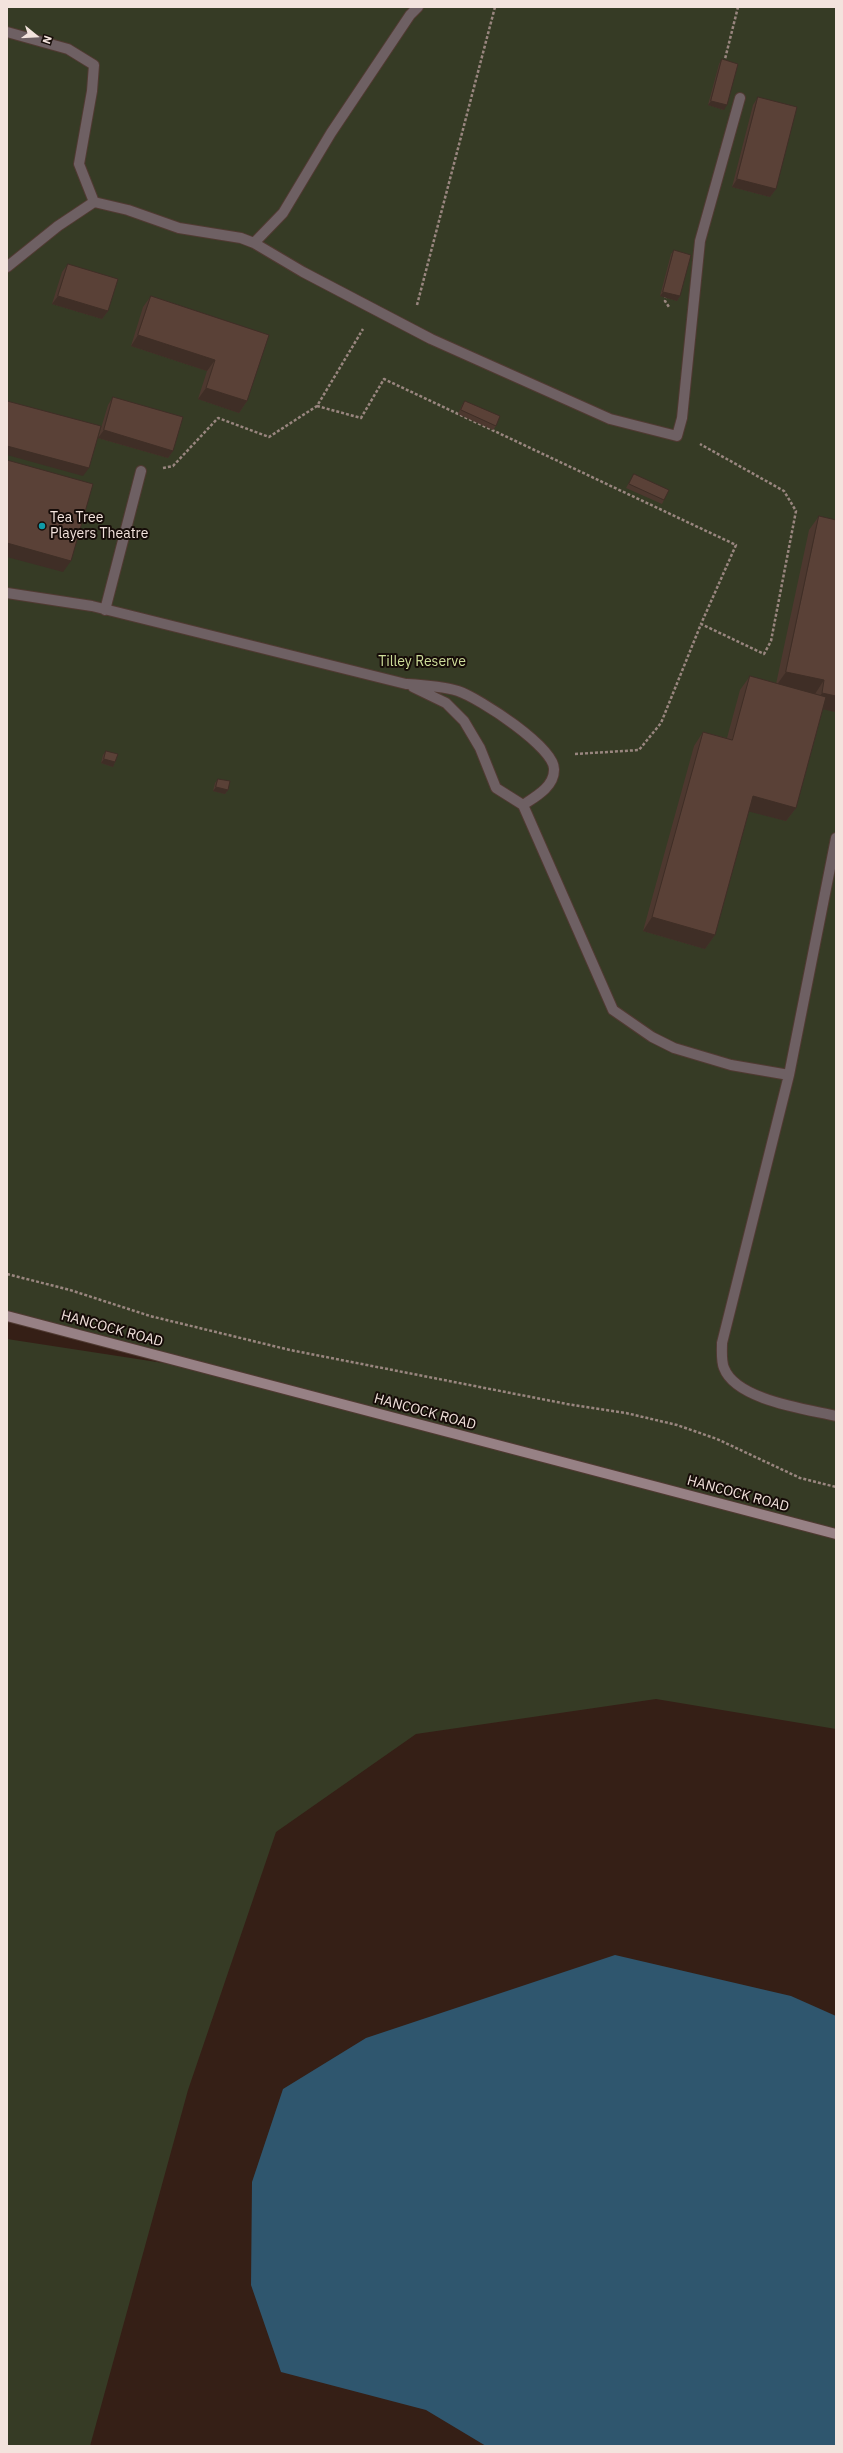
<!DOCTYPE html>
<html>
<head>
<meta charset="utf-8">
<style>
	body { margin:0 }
	#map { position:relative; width:843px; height:2453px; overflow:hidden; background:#351f16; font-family:"IBM Plex Sans",sans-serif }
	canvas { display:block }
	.frame { position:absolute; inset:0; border:8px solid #f3e3dd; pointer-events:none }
	.north { position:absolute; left:16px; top:16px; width:40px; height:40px; -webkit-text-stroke:3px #160c08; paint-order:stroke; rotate:108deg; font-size:11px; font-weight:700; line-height:16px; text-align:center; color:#f3e3dd }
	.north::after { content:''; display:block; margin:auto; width:14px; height:18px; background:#f3e3dd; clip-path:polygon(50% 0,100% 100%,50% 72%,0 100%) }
</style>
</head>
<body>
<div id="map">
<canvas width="843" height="2453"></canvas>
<div class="frame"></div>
<div class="north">N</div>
</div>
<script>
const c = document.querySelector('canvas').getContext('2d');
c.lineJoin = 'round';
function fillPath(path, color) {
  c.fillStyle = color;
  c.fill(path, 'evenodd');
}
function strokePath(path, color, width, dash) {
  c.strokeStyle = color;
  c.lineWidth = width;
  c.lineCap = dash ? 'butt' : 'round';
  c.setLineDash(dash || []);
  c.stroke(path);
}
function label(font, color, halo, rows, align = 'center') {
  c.font = font + ' "IBM Plex Sans",sans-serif';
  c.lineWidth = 4;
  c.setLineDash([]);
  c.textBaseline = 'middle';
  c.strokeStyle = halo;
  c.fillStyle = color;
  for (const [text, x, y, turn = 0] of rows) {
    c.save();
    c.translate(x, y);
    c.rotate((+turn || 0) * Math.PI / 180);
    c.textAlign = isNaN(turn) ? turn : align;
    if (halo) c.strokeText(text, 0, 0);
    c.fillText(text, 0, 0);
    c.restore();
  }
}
fillPath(new Path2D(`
	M7,7H836V1729L656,1699L416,1734L276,1832L188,2090L90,2446H7V1339L222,1372L7,1316Z`), '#363b25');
fillPath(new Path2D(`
	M615,1955L791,1996L836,2016V2446H486L426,2410L281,2372L251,2285L252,2182L283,2089L366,2038Z`), '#2f566e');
const service = new Path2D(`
	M7,32L68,49L94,65L92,91L79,164L94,202L58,226L7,267
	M94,202L128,210L179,228L241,238L254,243L303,272L431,339L610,419L677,436L682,418L700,241L740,98
	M254,243L283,213L331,133L410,15L418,7
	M7,593L92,606L406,684C423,685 441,686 458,691C479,698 556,748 554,770C554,787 535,797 523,805
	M105,610L141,471
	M413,687L446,703L464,721L480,748L496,788L523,805L613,1010L652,1037L674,1048L731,1065L789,1075
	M836,838L789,1075L722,1343C722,1351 721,1361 724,1368C736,1400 806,1409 836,1416`);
const secondary = new Path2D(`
	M7,1316L836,1534`);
strokePath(service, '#503a32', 12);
strokePath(secondary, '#503a32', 12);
strokePath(new Path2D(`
	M724,63L738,7
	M666,295L665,301L669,307
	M417,305L495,7
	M317,406L361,418L384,379L736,545L701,624
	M163,468L173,466L218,418L269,437L317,406L363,329
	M575,754L639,750L661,723L701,624L764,654L771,641L796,511L784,491L700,444
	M7,1274L70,1290L150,1316L290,1350L567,1404L626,1413L677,1425L717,1439L800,1478L836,1487`), '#99867f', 2.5, [3, 2]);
strokePath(service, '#6e6063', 10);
strokePath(secondary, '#978185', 10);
fillPath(new Path2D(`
	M722,59L724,110L708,105L719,64Z
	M758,97L776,189L770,197L732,187L753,105Z
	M674,250L680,296L677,301L660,296L671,254Z
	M68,264L108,311L102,319L52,304L62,272Z
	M151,296L269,335L247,401L239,413L198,399L207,371L131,346L143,307Z
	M113,397L173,451L168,458L98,438L108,405Z
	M465,401L496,426L493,430L458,414L462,405Z
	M634,474L664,500L662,504L626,488L631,479Z
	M819,516L836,520V712L823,709L796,808L786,821L749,811L715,935L705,949L643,931L694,746L703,732L727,738L740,690L750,676L776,684L809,530Z
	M106,751L115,762L113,767L101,763L103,755Z
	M218,779L228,790L225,794L213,791L215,783Z`), '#4d382f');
fillPath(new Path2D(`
	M711,101L727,105L724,110L708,105Z
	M737,179L776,189L770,197L732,187Z
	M663,292L680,296L677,301L660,296Z
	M58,296L108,311L102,319L52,304Z
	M138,335L215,360L207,371L131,346Z
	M206,388L247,401L239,413L198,399Z
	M104,430L173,451L168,458L98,438Z
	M7,446L89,468L83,476L7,455Z
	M7,543L71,561L63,572L7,557Z
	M786,672L824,680L815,694L776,686Z
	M822,693L836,696V712L812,707Z
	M104,759L115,762L113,767L101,763Z
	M216,787L228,790L225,794L213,791Z
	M753,796L796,808L786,821L743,810Z
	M652,917L715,935L705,949L643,931Z`), '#3f2e26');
const building = new Path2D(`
	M722,59L738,64L727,105L711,101Z
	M758,97L797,107L776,189L737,179Z
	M674,250L691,255L680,296L663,292Z
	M68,264L118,279L108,311L58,296Z
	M151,296L269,335L247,401L206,388L215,360L138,335Z
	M113,397L183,417L173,451L104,430Z
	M7,401L101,426L89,468L7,446Z
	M465,401L500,416L496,426L461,410Z
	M7,460L93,484L71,561L7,543Z
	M634,474L669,490L664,500L629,484Z
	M819,516L836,520V696L822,693L824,680L786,672Z
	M750,676L826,697L796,808L753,796L715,935L652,917L703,732L732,740Z
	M106,751L118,754L115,762L104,759Z
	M218,779L230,781L228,790L216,787Z`);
fillPath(building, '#5a4137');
strokePath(building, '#3f2e26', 1);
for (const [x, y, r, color] of [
	[42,526,4,"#0f9aa8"]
]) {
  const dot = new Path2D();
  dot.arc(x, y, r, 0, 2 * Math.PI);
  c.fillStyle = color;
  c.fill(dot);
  strokePath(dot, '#160c08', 1.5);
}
label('14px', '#f3e3dd', '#160c08', [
	["Tea Tree",50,518],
	["Players Theatre",50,534]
], 'left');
label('14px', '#cedd9a', '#160c08', [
	["Tilley Reserve",422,662]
]);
label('14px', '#f3e3dd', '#160c08', [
	["HANCOCK ROAD",112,1329,15],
	["HANCOCK ROAD",425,1412,15],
	["HANCOCK ROAD",738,1494,15]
]);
</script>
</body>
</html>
